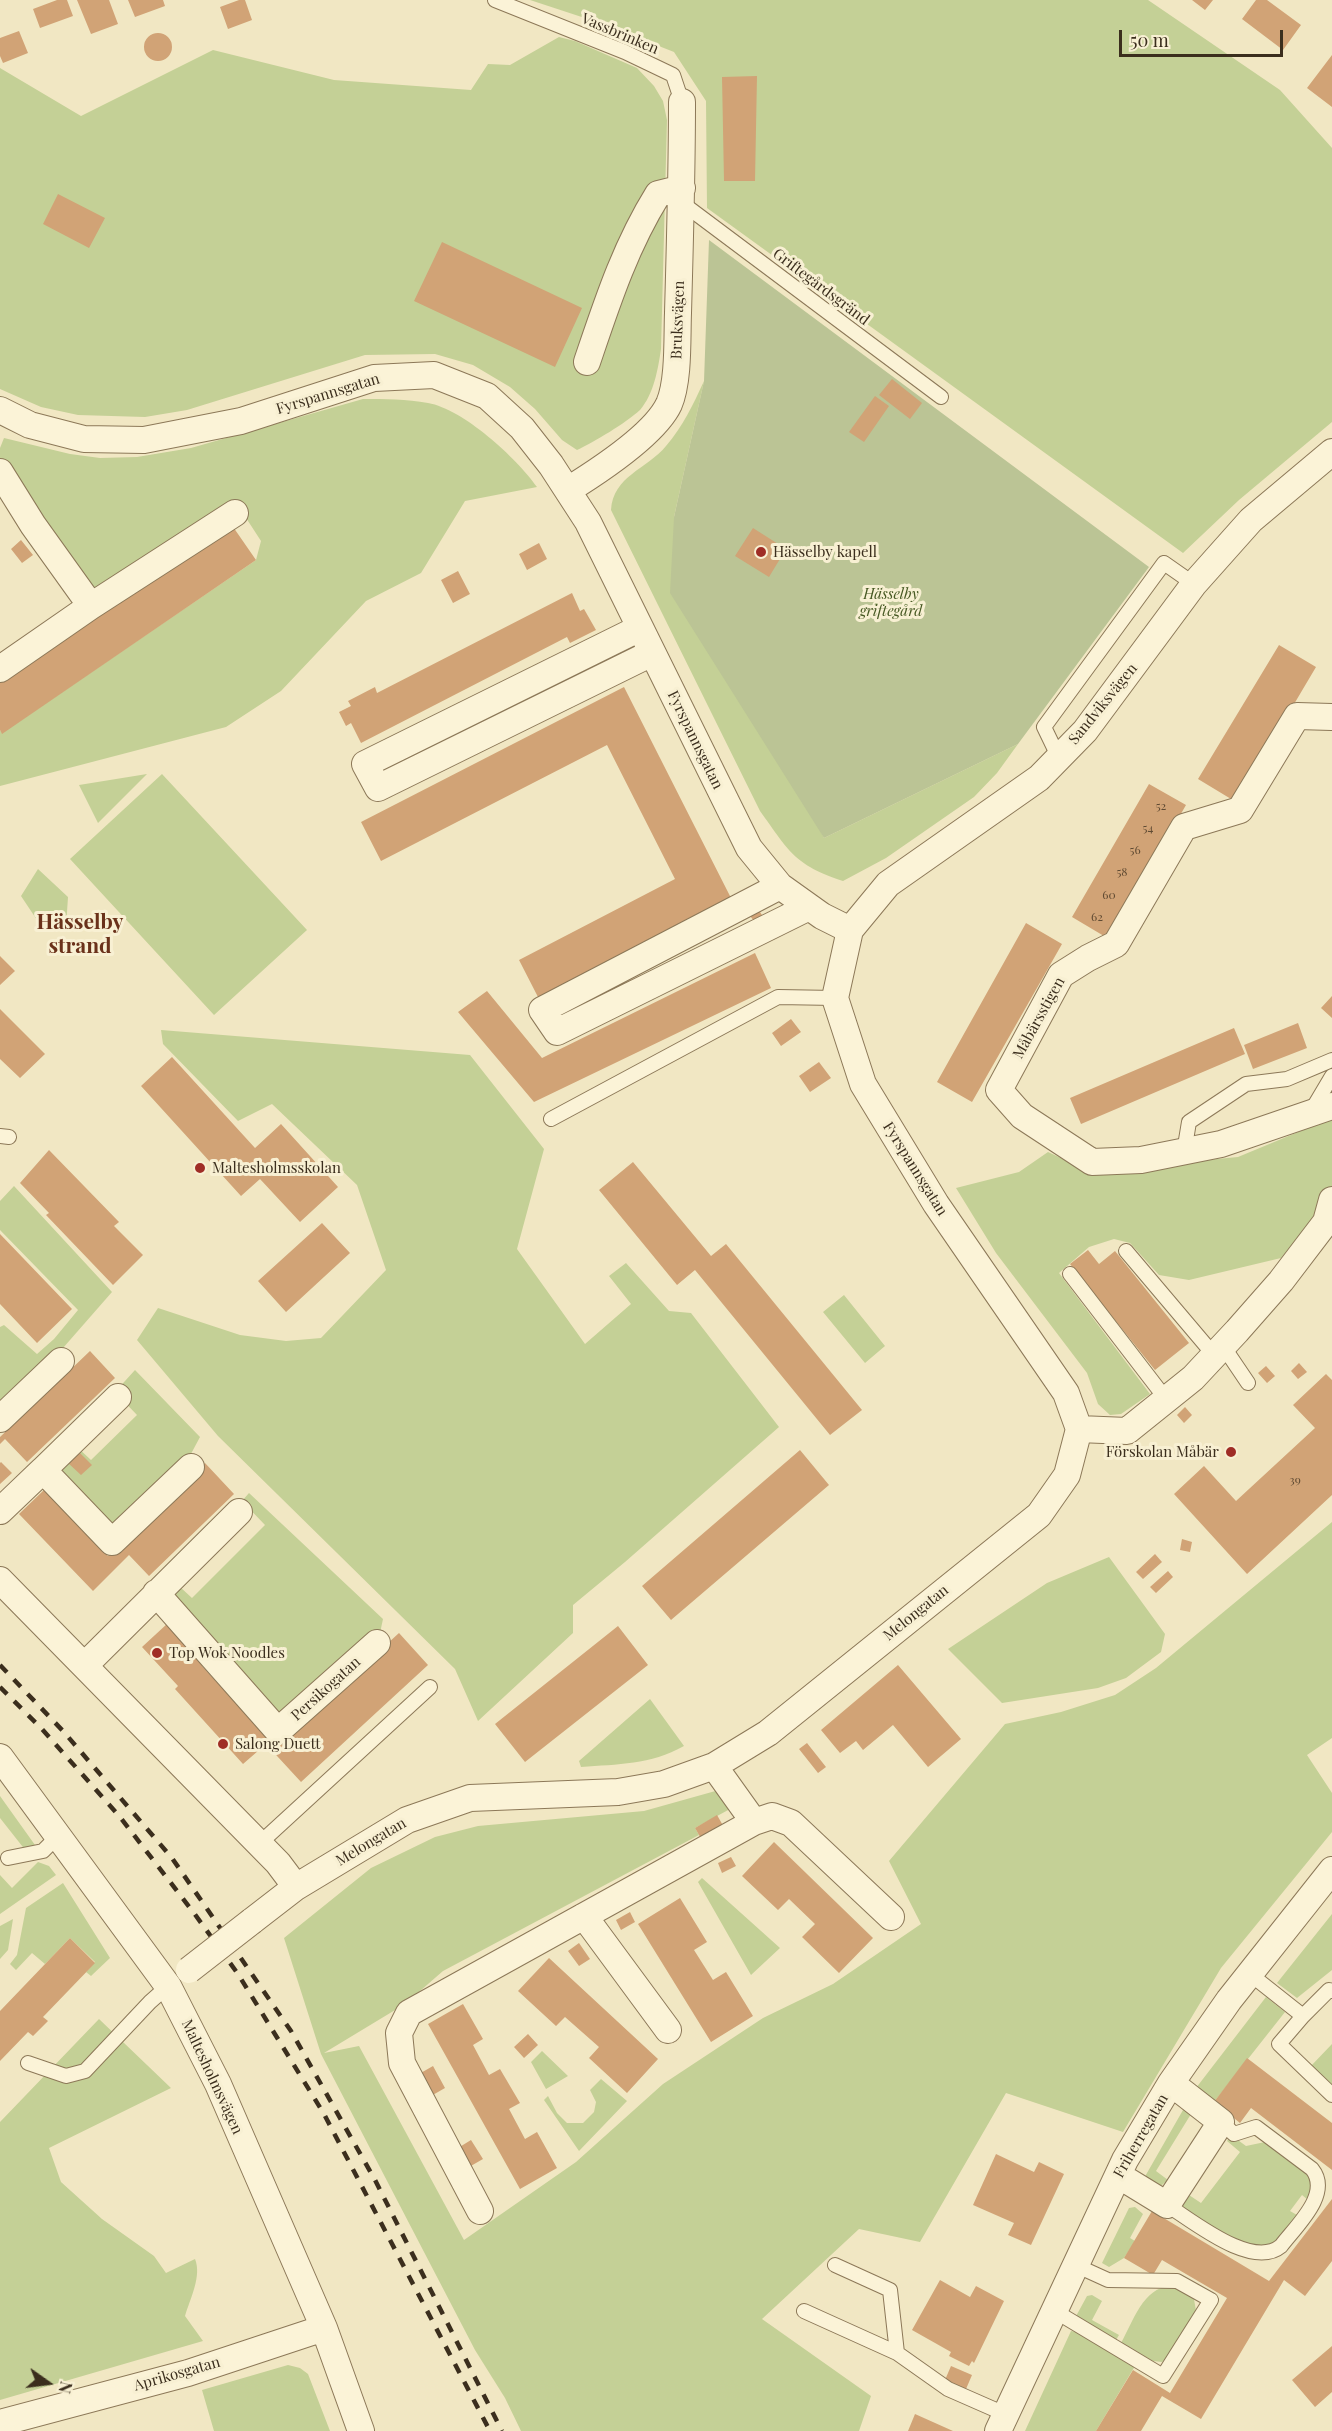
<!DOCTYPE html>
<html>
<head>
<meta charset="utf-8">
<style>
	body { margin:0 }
	#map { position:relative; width:1332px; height:2431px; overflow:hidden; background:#f1e7c3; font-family:"Playfair Display",serif }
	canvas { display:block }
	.north { position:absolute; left:18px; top:2353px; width:60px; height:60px; -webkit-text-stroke:4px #f8f0d3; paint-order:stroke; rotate:104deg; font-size:16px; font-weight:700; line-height:24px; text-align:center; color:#3b2e1d }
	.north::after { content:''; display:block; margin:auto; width:21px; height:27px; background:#3b2e1d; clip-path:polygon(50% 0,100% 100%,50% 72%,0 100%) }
	.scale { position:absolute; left:1119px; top:30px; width:164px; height:27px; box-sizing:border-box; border:3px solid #3b2e1d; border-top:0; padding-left:8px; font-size:18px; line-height:21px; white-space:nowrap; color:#3b2e1d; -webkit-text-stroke:4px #f8f0d3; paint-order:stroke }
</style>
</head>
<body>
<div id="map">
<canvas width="1332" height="2431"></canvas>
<div class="north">N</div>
<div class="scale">50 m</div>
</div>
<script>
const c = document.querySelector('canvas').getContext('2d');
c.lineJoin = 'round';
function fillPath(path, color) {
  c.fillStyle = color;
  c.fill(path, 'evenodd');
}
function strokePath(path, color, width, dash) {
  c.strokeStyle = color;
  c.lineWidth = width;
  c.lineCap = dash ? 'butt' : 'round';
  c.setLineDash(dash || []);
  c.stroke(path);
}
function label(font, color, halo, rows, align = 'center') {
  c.font = font + ' "Playfair Display",serif';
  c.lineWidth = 6;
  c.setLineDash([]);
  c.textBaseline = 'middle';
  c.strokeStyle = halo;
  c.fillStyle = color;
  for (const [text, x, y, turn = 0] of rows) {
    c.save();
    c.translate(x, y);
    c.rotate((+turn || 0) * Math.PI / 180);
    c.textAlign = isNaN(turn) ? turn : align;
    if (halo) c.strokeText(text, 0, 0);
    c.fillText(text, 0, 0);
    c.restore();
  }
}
fillPath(new Path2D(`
	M530,0H1148L1280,90L1332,148V422L1239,500L1183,553L707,208L706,101L674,52L603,24Z
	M559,37L575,41L637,68L654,86L663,101L667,120L661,349C658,369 654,394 640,410C626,423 594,442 577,450L562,440L535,409L510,387L473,365L435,354L365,355L187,410L145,417L78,415L41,407L0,389V68L81,116L213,50L334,80L471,90L488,64L510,65Z
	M704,381L674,517L824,838L1018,744L997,773L974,797L886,858L843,881C794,865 789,851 760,811L611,510C613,476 647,469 666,446C683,426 693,405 704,381Z
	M363,399C384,399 407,399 428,403C463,409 517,458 537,487L465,501L421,573L366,601L281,691L226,727L0,786V730L2,733L256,560L261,541L237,504L95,593L0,462V448L4,438L70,454L100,458L137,457L191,448Z
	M147,774L98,823L79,785Z
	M162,774L307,930L214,1015L70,859Z
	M38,869L68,897L66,927L41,926L21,896Z
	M161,1030L470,1055L544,1149L517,1249L585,1344L631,1304L609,1276L626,1263L669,1311L691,1313L779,1427L625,1562L573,1605V1633L478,1721L455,1669L218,1436L137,1340L158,1308L240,1335L286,1341L321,1338L386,1270L357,1185L272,1104L238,1121L163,1044Z
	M1332,1118V1195L1281,1258L1189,1280L1159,1275L1130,1243L1114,1239L1089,1247L1059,1273L1150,1394L1121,1414L1110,1415L1098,1404L1087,1373L996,1253L956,1188L1019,1172L1048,1152L1089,1171L1238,1157Z
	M14,1186L112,1292L63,1348L9,1402L0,1406V1327L4,1325L37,1354L54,1339L78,1310L0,1230V1201Z
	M844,1295L885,1346L865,1363L823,1312Z
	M135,1370L200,1437L185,1465L113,1524L100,1519L58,1475L59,1462L76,1446L91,1460L137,1415L115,1392Z
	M249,1493L383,1619L380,1633L282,1714L268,1709L168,1597L179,1586L192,1598L265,1525L242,1501Z
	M1332,1522V1738L1307,1755L1332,1793V1832L1221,1968L1123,2132L1006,2093L920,2242L859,2229L762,2319L871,2396L859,2431H521L505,2398L475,2350L321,2054L284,1938L371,1868L435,1837L478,1826L644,1811L719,1790L730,1809L695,1828L699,1835L443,1971L405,2004L324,2053L359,2046L464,2240L576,2162L663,2084L763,2018L833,1984L921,1924L889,1861L1005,1724L1061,1712L1115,1695L1156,1668Z
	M1109,1557L1165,1634L1161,1652L1126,1678L1098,1688L1002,1703L948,1649L1047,1583Z
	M650,1699L684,1746C650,1765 618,1764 581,1767L579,1761Z
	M0,1796L35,1845L26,1851L0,1818Z
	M38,1862L49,1866L56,1875L0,1914V1875L12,1888Z
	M702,1878L780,1948L751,1975L698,1882Z
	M63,1883L110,1958L91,1976L86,1972L95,1962L70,1938L45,1964L32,1953L16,1970L10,1964L17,1955L26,1908Z
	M1332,1914V1970L1297,1998L1277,1983Z
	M13,1919L8,1950L0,1959V1926Z
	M1266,1997L1285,2012L1214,2102L1196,2088Z
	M99,2019L171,2088L49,2148L61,2182L102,2219L154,2256L166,2273L195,2259C202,2276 190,2299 185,2316L203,2341L0,2400V2122Z
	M1332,2044V2088L1310,2067Z
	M542,2051L568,2076L546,2089L531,2062Z
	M601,2079L627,2101L579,2151L544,2100L548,2096L557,2113L567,2123H583L594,2112L596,2102L590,2090Z
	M1187,2103L1191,2114L1156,2171L1168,2180L1157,2189L1143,2180Z
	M1231,2135L1246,2146L1265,2142L1306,2173L1312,2182L1308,2200L1302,2195L1290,2211L1297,2215C1290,2225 1282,2239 1272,2244C1245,2256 1201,2218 1179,2204L1186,2193L1201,2203L1240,2152L1227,2141Z
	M1135,2207L1143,2214L1130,2238L1135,2241L1124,2258L1109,2267L1102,2263L1129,2208Z
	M1171,2286L1194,2299L1196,2311L1171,2356L1162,2362L1153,2361L1121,2343C1133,2322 1143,2287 1171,2286Z
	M1092,2295L1102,2301L1092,2320L1119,2335L1116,2340L1075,2318L1087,2296Z
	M1071,2331L1077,2332L1135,2366L1096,2431H1025Z
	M288,2365L300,2368L308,2374L330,2431H214L202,2390Z`), '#c4d096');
fillPath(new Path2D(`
	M709,240L1149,567L1018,744L824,838L670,593L674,517L704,381Z`), '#bbc495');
fillPath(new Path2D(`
	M57,0H67L73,16L40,28L33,9Z
	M77,0H109L118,24L91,34Z
	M128,0H163L165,6L135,17Z
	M239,0H245L252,20L228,29L220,7Z
	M1192,0H1213L1205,10Z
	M1256,0H1267L1301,25L1283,50L1242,19Z
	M19,31L28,53L3,63L0,56V38Z
	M144 47a14 14 0 1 1 28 0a14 14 0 1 1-28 0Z
	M1332,55V107L1307,88Z
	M757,76L755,181H724L722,77Z
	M58,194L105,218L89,248L43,224Z
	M442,242L582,308L555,367L414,301Z
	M892,379L922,403L910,419L879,395Z
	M875,396L889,406L864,442L849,432Z
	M229,521L256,560L2,734L0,730V678Z
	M753,528L786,549L769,577L735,556Z
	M21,540L33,555L22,563L11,549Z
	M539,543L547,559L527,570L519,554Z
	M458,571L470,594L453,603L441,580Z
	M572,593L580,611L584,609L596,630L570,643L567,637L361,743L351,723L346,726L339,712L351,706L348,701L375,687L377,693Z
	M1279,645L1316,667L1236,802L1198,779Z
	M624,687L731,898L538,997L519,960L675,879L607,745L381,861L361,822Z
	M1149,784L1186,805L1109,939L1072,917Z
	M756,906L762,915L754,921L747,912Z
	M1026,923L1062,944L972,1102L937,1082Z
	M755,953L771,988L534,1102L458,1012L487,991L542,1058Z
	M0,956L15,971L0,985Z
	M1332,996V1018L1321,1008Z
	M0,1009L45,1054L20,1078L0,1059Z
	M791,1019L801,1032L781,1046L772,1033Z
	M1298,1023L1307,1048L1253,1069L1244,1045Z
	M1234,1028L1245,1054L1081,1124L1070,1098Z
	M172,1057L255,1148L281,1124L338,1187L300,1222L260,1179L241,1196L141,1086Z
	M819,1062L831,1078L810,1092L799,1076Z
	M49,1150L119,1222L114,1226L143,1255L113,1285L46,1215L49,1213L20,1183Z
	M633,1162L711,1256L726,1244L862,1410L830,1435L695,1270L677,1285L599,1190Z
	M322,1223L350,1253L286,1312L258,1281Z
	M0,1234L72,1309L37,1343L0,1304Z
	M1088,1250L1099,1264L1115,1251L1189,1343L1155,1370L1070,1264Z
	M90,1351L115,1378L27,1462L5,1439L0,1444V1437Z
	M1299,1363L1307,1372L1298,1379L1291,1371Z
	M1266,1366L1275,1376L1267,1383L1258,1373Z
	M1326,1374L1332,1380V1495L1247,1574L1174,1494L1204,1466L1236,1501L1315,1428L1293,1405Z
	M1185,1407L1192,1415L1184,1423L1177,1415Z
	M800,1450L829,1485L671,1620L642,1586Z
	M78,1451L92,1465L81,1475L67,1462Z
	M1,1462L12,1473L0,1484V1463Z
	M205,1463L234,1494L149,1576L129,1555L93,1591L19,1514L44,1490L108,1556Z
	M1182,1539L1192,1542L1190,1552L1180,1550Z
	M1155,1554L1162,1562L1143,1579L1136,1572Z
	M1168,1571L1173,1577L1156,1593L1150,1587Z
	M168,1623L205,1663L202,1666L275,1746L399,1633L428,1665L301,1782L266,1744L243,1764L175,1689L178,1686L142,1647Z
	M618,1626L648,1665L525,1762L495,1724Z
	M898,1665L961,1739L928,1767L893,1725L863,1750L856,1741L840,1753L821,1730Z
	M807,1743L826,1767L818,1773L799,1749Z
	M717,1815L725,1829L703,1842L695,1828Z
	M774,1842L873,1938L839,1973L802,1937L815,1924L789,1899L778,1910L742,1876Z
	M731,1857L736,1866L722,1873L718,1863Z
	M680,1898L707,1942L694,1950L713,1980L726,1972L753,2016L711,2042L638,1924Z
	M630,1912L635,1922L621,1930L616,1920Z
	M70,1938L95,1963L43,2017L48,2021L33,2036L28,2032L0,2061V2011Z
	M579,1943L590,1959L579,1966L568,1951Z
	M549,1958L658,2059L627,2093L589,2058L599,2047L565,2017L556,2026L518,1991Z
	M463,2004L483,2039L473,2045L489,2075L500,2069L520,2103L509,2109L525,2139L537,2132L557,2168L520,2189L428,2024Z
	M528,2034L538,2045L524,2058L514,2047Z
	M1247,2058L1332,2123V2170L1251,2108L1240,2123L1214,2102Z
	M433,2066L445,2088L431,2096L419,2074Z
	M471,2140L483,2159L469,2167L458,2148Z
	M996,2154L1034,2172L1039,2162L1064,2174L1031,2245L1008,2235L1014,2223L973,2205Z
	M1332,2199V2261L1305,2296L1284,2280L1201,2419L1162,2396L1141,2431H1096L1133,2370L1170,2393L1227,2298L1162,2260L1153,2275L1124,2258L1152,2211L1269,2281Z
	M940,2280L970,2297L976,2286L1004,2301L974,2363L972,2361L969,2366L949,2356L951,2352L912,2330Z
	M1332,2346V2392L1315,2407L1292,2380Z
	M951,2366L972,2375L966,2389L945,2380Z
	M915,2414L953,2431H908Z`), '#d1a376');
const lane = new Path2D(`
	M495,0L625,52L673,75L682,102
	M682,203L941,397
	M1059,758L1044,727L1164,563L1194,584
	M1310,1113L1332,1076
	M551,1119L778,997L835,998
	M0,1136L9,1137
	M1184,1152L1189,1122L1246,1084L1287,1079L1332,1060
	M1126,1251L1214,1355
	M1070,1274L1166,1399
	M1223,1346L1248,1383
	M259,1844L430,1687
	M8,1858L43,1851L58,1836
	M1250,1974L1303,2016
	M1332,1991L1329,1990L1303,2016L1279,2044L1332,2095
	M28,2063L66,2076L85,2071L150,2002L168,1986
	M1167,2205C1193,2221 1252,2270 1281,2246C1296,2226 1332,2194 1312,2169L1256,2127L1234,2134L1221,2122
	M835,2265L890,2290L897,2353
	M1053,2310L1163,2376L1211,2300L1177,2281L1108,2280L1075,2265
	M804,2311L897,2353L948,2389L1005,2414`);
const street = new Path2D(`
	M587,362C607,303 625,247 658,194L682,188
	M0,410L30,425L84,439L144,440L241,421L374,378L434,375L487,396L522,428L551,465L588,522L749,848L780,886L822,916L850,930
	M0,472L33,525L91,606L235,513
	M568,490C597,472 655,434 669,404C679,381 677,338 678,313C680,242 682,172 682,102
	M640,628L365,764L378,788L652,653
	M0,669L91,606
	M1332,717L1297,716L1240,810L1184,827L1116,944L1088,958L1061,975L999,1090L1022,1116L1092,1162L1141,1160L1221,1144L1332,1106
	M780,886L542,1010L557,1032L809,907
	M0,1419L61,1361
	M1079,1429L1066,1393L936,1204L863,1084L835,998L850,930L888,884L1039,778L1085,731L1194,584L1251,520L1332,452
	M1079,1429L1127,1431L1193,1378L1237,1331L1281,1281L1326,1222L1332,1200
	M43,1470L118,1397
	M0,1511L43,1470L112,1542L191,1467
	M0,1580L278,1863L296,1887
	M156,1593L278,1731L377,1643
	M85,1665L239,1512
	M0,1757L168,1986L218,2084L324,2328L361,2431
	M714,1766L754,1822L772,1816L791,1823L891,1917
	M584,1916L668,2030
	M252,1921L296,1887L407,1820L470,1798L618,1792L664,1784L714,1766L768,1733L1039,1515L1067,1475L1079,1429
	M1118,2175L1167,2205L1221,2122L1171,2083
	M480,2211L402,2063L399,2033L409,2013L754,1822
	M0,2423L188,2373L324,2328
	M998,2431L1125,2160L1171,2083L1229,2000L1332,1870`);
strokePath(lane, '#8c7858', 16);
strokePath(street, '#8c7858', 28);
strokePath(lane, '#fbf3d7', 14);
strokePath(street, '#fbf3d7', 26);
strokePath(new Path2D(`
	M0,1665L63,1731L172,1858L291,2031L375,2180L502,2431
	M0,1687L42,1729L120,1817L194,1913L238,1974L324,2114L490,2431`), '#3b2e1d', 4.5, [10, 10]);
const streetBridge = new Path2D(`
	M189,1970L252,1921`);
strokePath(streetBridge, '#8c7858', 28, []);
strokePath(streetBridge, '#fbf3d7', 26);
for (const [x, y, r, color] of [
	[761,552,6,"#9f2d25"],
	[200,1168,6,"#9f2d25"],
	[1231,1452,6,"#9f2d25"],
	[157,1653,6,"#9f2d25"],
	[223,1744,6,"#9f2d25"]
]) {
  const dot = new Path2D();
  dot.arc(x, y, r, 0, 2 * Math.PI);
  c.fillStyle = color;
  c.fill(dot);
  strokePath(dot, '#f8f0d3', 2);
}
label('12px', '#604b33', null, [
	["52",1161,806],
	["54",1148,828],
	["56",1135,850],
	["58",1122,872],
	["60",1109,895],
	["62",1097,917],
	["39",1295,1480]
]);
label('15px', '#3b2e1d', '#f8f0d3', [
	["Vassbrinken",620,34,23],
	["Griftegårdsgränd",821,287,37],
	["Bruksvägen",678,320,-88],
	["Fyrspannsgatan",328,394,-17],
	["Sandviksvägen",1103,704,-51],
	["Fyrspannsgatan",695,740,64],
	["Måbärsstigen",1039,1018,-61],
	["Fyrspannsgatan",915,1169,58],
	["Melongatan",916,1613,-39],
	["Persikogatan",326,1689,-42],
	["Melongatan",371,1842,-31],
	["Maltesholmsvägen",212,2077,65],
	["Friherregatan",1141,2136,-60],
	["Aprikosgatan",177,2374,-16]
]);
label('15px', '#3b2e1d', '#f8f0d3', [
	["Hässelby kapell",773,552],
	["Maltesholmsskolan",212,1168],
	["Förskolan Måbär",1219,1452,"right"],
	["Top Wok Noodles",169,1653],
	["Salong Duett",235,1744]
], 'left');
label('italic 15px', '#475923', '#f8f0d3', [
	["Hässelby",891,594],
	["griftegård",891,611]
]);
label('bold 21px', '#6a311a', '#f8f0d3', [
	["Hässelby",80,922],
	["strand",80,946]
]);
</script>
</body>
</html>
